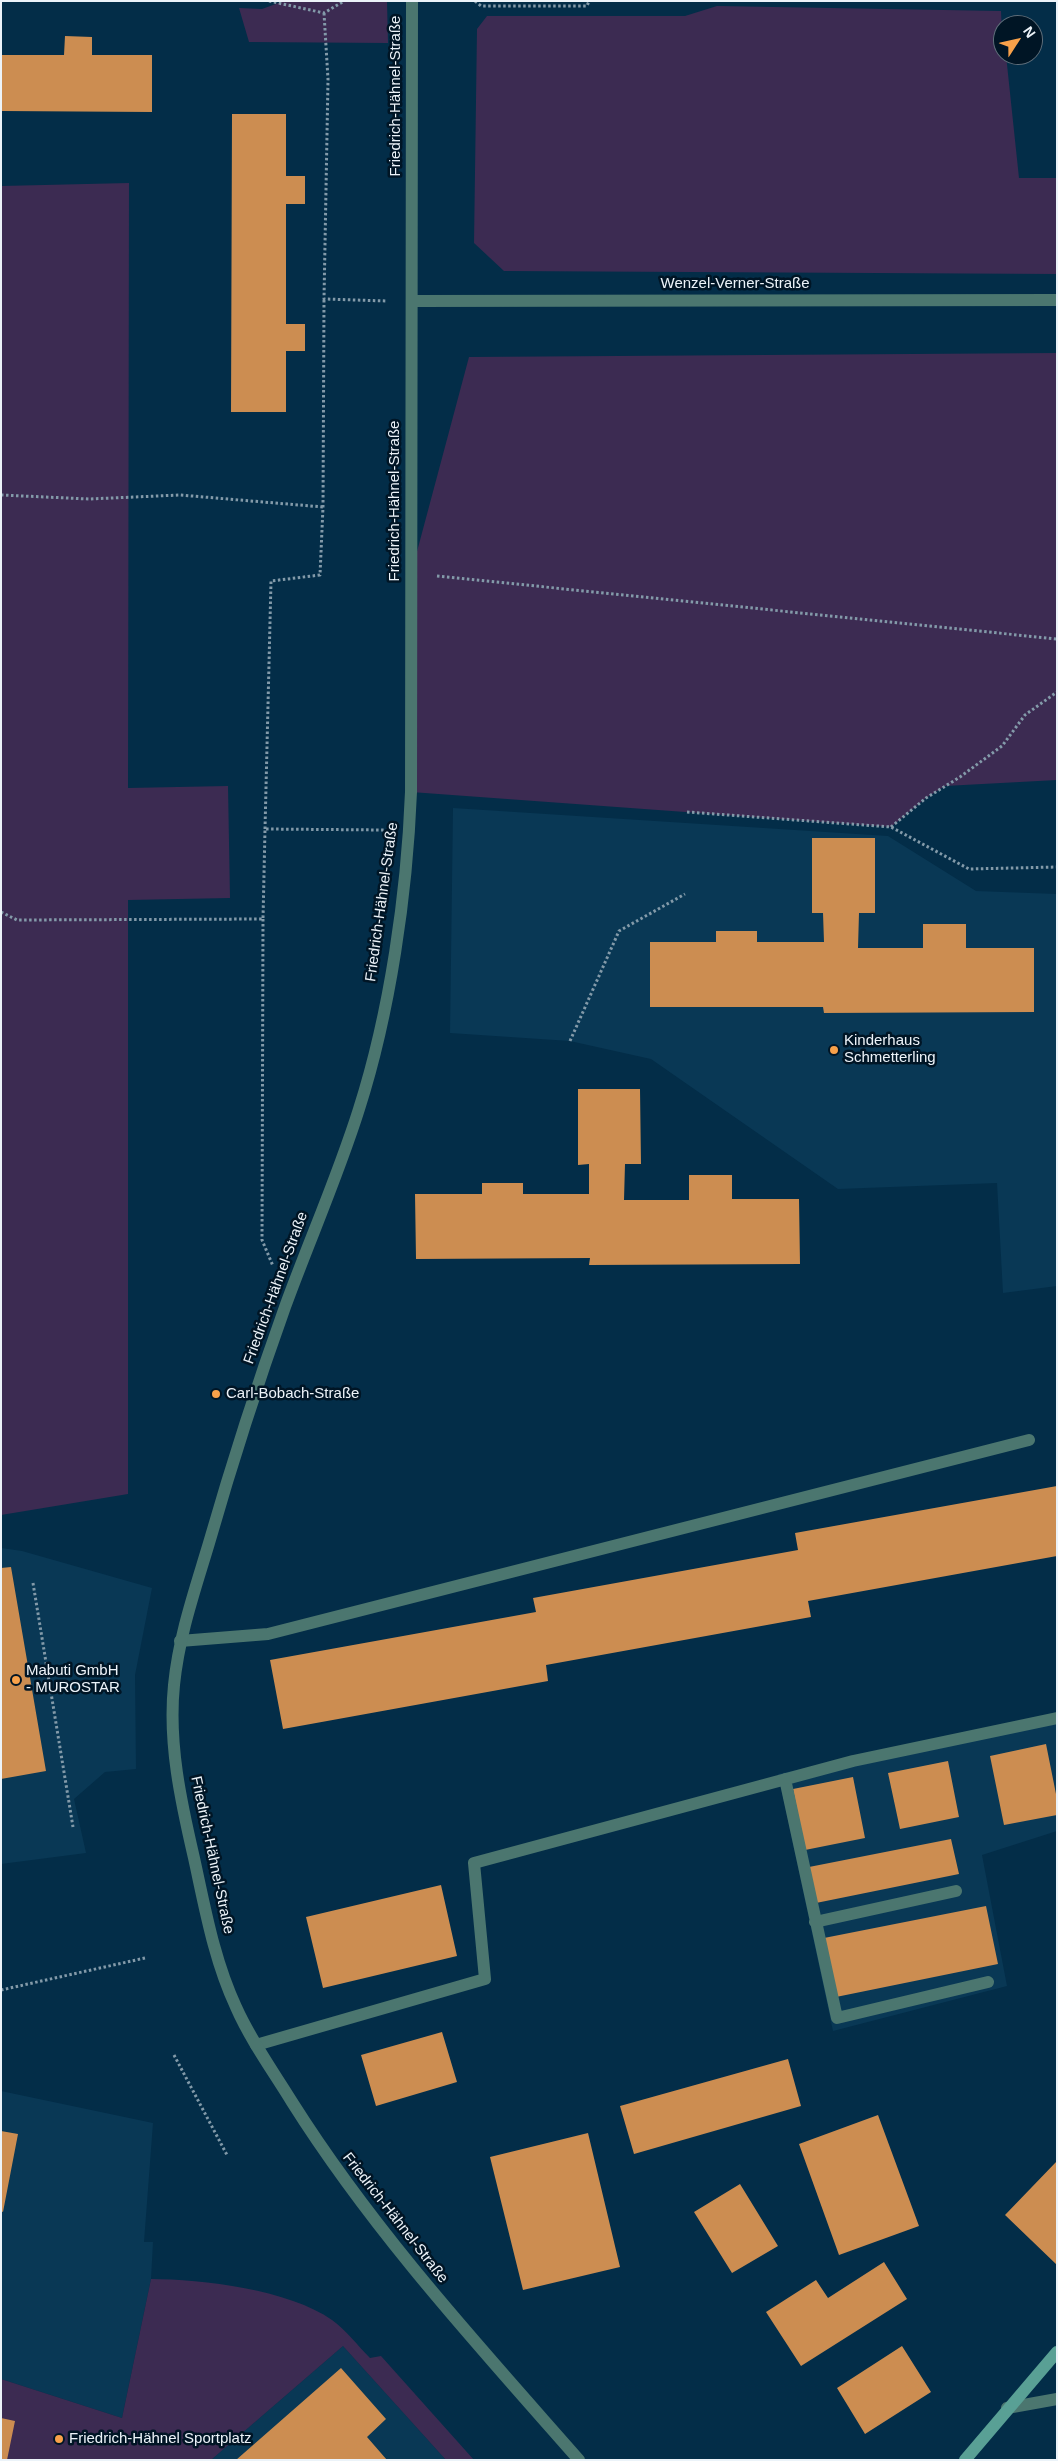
<!DOCTYPE html>
<html>
<head>
<meta charset="utf-8">
<style>
	body { margin:0 }
	#map { position:relative; width:1058px; height:2461px; overflow:hidden; background:#032d48; font-family:Arial,sans-serif }
	canvas { display:block }
	.frame { position:absolute; inset:0; border:2px solid #ecf3f9; pointer-events:none }
	.north { position:absolute; left:993px; top:15px; width:50px; height:50px; box-sizing:border-box; background:#001525; border:1px solid #5e6e7a; border-radius:50%; rotate:55deg; font-size:14px; font-weight:700; line-height:20px; text-align:center; color:#ecf3f9 }
	.north::after { content:''; display:block; margin:auto; width:18px; height:22px; background:#f8a14a; clip-path:polygon(50% 0,100% 100%,50% 72%,0 100%) }
</style>
</head>
<body>
<div id="map">
<canvas width="1058" height="2461"></canvas>
<div class="frame"></div>
<div class="north">N</div>
</div>
<script>
const c = document.querySelector('canvas').getContext('2d');
c.lineJoin = 'round';
function fillPath(path, color) {
  c.fillStyle = color;
  c.fill(path, 'evenodd');
}
function strokePath(path, color, width, dash) {
  c.strokeStyle = color;
  c.lineWidth = width;
  c.lineCap = dash ? 'butt' : 'round';
  c.setLineDash(dash || []);
  c.stroke(path);
}
function label(font, color, halo, rows, align = 'center') {
  c.font = font + ' Arial,sans-serif';
  c.lineWidth = 5;
  c.setLineDash([]);
  c.textBaseline = 'middle';
  c.strokeStyle = halo;
  c.fillStyle = color;
  for (const [text, x, y, turn = 0] of rows) {
    c.save();
    c.translate(x, y);
    c.rotate((+turn || 0) * Math.PI / 180);
    c.textAlign = isNaN(turn) ? turn : align;
    if (halo) c.strokeText(text, 0, 0);
    c.fillText(text, 0, 0);
    c.restore();
  }
}
fillPath(new Path2D(`
	M453,808L888,836L976,891L1057,894V1286L1003,1293L997,1183L838,1189L651,1059L570,1041L450,1033Z
	M1,1548L22,1551L152,1588L135,1675L136,1769L105,1772L74,1799L86,1853L1,1864Z
	M1057,1715V1831L982,1855L1007,1986L833,2031L778,1774Z
	M1,2091L153,2123L144,2242H153L151,2279L122,2418L1,2379Z
	M343,2346L446,2460H211Z`), '#093855');
fillPath(new Path2D(`
	M284,1H387L388,43L249,42L239,8L262,9Z
	M717,6L1001,11L1003,55H1006L1019,178H1057V274L504,271L474,243L477,29L487,16H685Z
	M129,183L128,788L228,786L230,898L128,900V1494L1,1515V186Z
	M1057,353V780L945,786L926,798L891,827L411,792V574L469,357Z
	M151,2279C202,2279 290,2290 332,2320C346,2330 358,2346 370,2358L381,2356L474,2460H446L343,2346L211,2460H1V2379L122,2418Z`), '#3c2b52');
fillPath(new Path2D(`
	M65,36L92,37V55H152V112L1,111V55H64Z
	M232,114H286V176H305V204H286V324H305V351H286V412H231Z
	M812,838H875V913H859L858,948H923V924H966V948H1034V1012L824,1013L823,1007H650V942H716V931H757V942H824L823,913H812Z
	M578,1089H640L641,1164H625L624,1200H689V1175H732V1199H799L800,1264L589,1265L590,1258L416,1259L415,1194H482V1183H523V1194H589V1164L578,1165Z
	M1057,1486V1556L808,1601L811,1617L546,1665L548,1681L283,1729L270,1660L536,1612L533,1598L798,1550L795,1533Z
	M11,1567L46,1771L1,1779V1568Z
	M1046,1744L1057,1799V1815L1004,1825L990,1756Z
	M948,1761L959,1817L900,1829L888,1773Z
	M853,1777L865,1838L805,1850L793,1789Z
	M951,1839L959,1874L816,1903L809,1867Z
	M441,1885L457,1956L323,1988L306,1917Z
	M986,1906L998,1964L836,1997L824,1938Z
	M442,2032L457,2082L376,2106L361,2055Z
	M788,2059L801,2106L634,2154L620,2106Z
	M878,2115L919,2226L839,2255L799,2144Z
	M1,2131L18,2134L3,2212L1,2211Z
	M588,2133L620,2267L523,2290L490,2157Z
	M1057,2161V2265L1005,2215Z
	M740,2184L778,2246L732,2273L694,2212Z
	M884,2262L907,2299L801,2366L766,2312L816,2280L828,2298Z
	M902,2346L931,2392L865,2434L837,2388Z
	M341,2368L386,2419L367,2437L387,2460H236Z
	M1,2418L15,2421L7,2460H1Z`), '#cc8d51');
strokePath(new Path2D(`
	M269,1L324,13L344,1
	M475,1L481,6H587L589,1
	M324,13L328,79L324,299L387,301
	M1,495L89,499L180,495L323,507
	M437,576L1057,639
	M687,812L891,827L969,869L1057,867
	M891,827L926,798L960,777L1002,746L1025,715L1057,692
	M265,829L271,581L320,575L323,507L324,299
	M1,912L17,920L263,919L265,829L384,830
	M263,919L262,1240L273,1266
	M570,1041L619,931L685,894
	M33,1583L73,1827
	M1,1990L145,1958
	M174,2055L227,2155`), '#839aa9', 3, [2.5, 2.5]);
strokePath(new Path2D(`
	M180,1641L268,1634L1029,1440
	M785,1779L837,2018L988,1982
	M815,1922L956,1891
	M256,2045L485,1979L474,1863L853,1761L1057,1718
	M1007,2408L1057,2399`), '#4b766f', 12);
strokePath(new Path2D(`
	M412,1L411,792C407,894 390,1012 359,1109C338,1176 309,1241 285,1307C257,1385 232,1463 209,1543C195,1590 179,1635 174,1685C168,1743 181,1802 194,1858C205,1908 214,1960 236,2007C251,2041 273,2071 292,2102C374,2232 478,2345 579,2460
	M413,301L1057,300`), '#4b766f', 12);
strokePath(new Path2D(`
	M965,2460L1057,2352`), '#59a095', 12);
for (const [x, y, r, color] of [
	[834,1050,5,"#f8a14a"],
	[216,1394,5,"#f8a14a"],
	[16,1680,5,"#f8a14a"],
	[59,2439,5,"#f8a14a"]
]) {
  const dot = new Path2D();
  dot.arc(x, y, r, 0, 2 * Math.PI);
  c.fillStyle = color;
  c.fill(dot);
  strokePath(dot, '#001525', 2);
}
label('15px', '#ecf3f9', '#001525', [
	["Friedrich-Hähnel-Straße",396,96,-90],
	["Wenzel-Verner-Straße",735,284],
	["Friedrich-Hähnel-Straße",395,501,-90],
	["Friedrich-Hähnel-Straße",382,902,-82],
	["Friedrich-Hähnel-Straße",276,1288,-70],
	["Friedrich-Hähnel-Straße",212,1855,78],
	["Friedrich-Hähnel-Straße",395,2218,52]
]);
label('15px', '#ecf3f9', '#001525', [
	["Kinderhaus",844,1041],
	["Schmetterling",844,1058],
	["Carl-Bobach-Straße",226,1394],
	["Mabuti GmbH",26,1671],
	["- MUROSTAR",26,1688],
	["Friedrich-Hähnel Sportplatz",69,2439]
], 'left');
</script>
</body>
</html>
